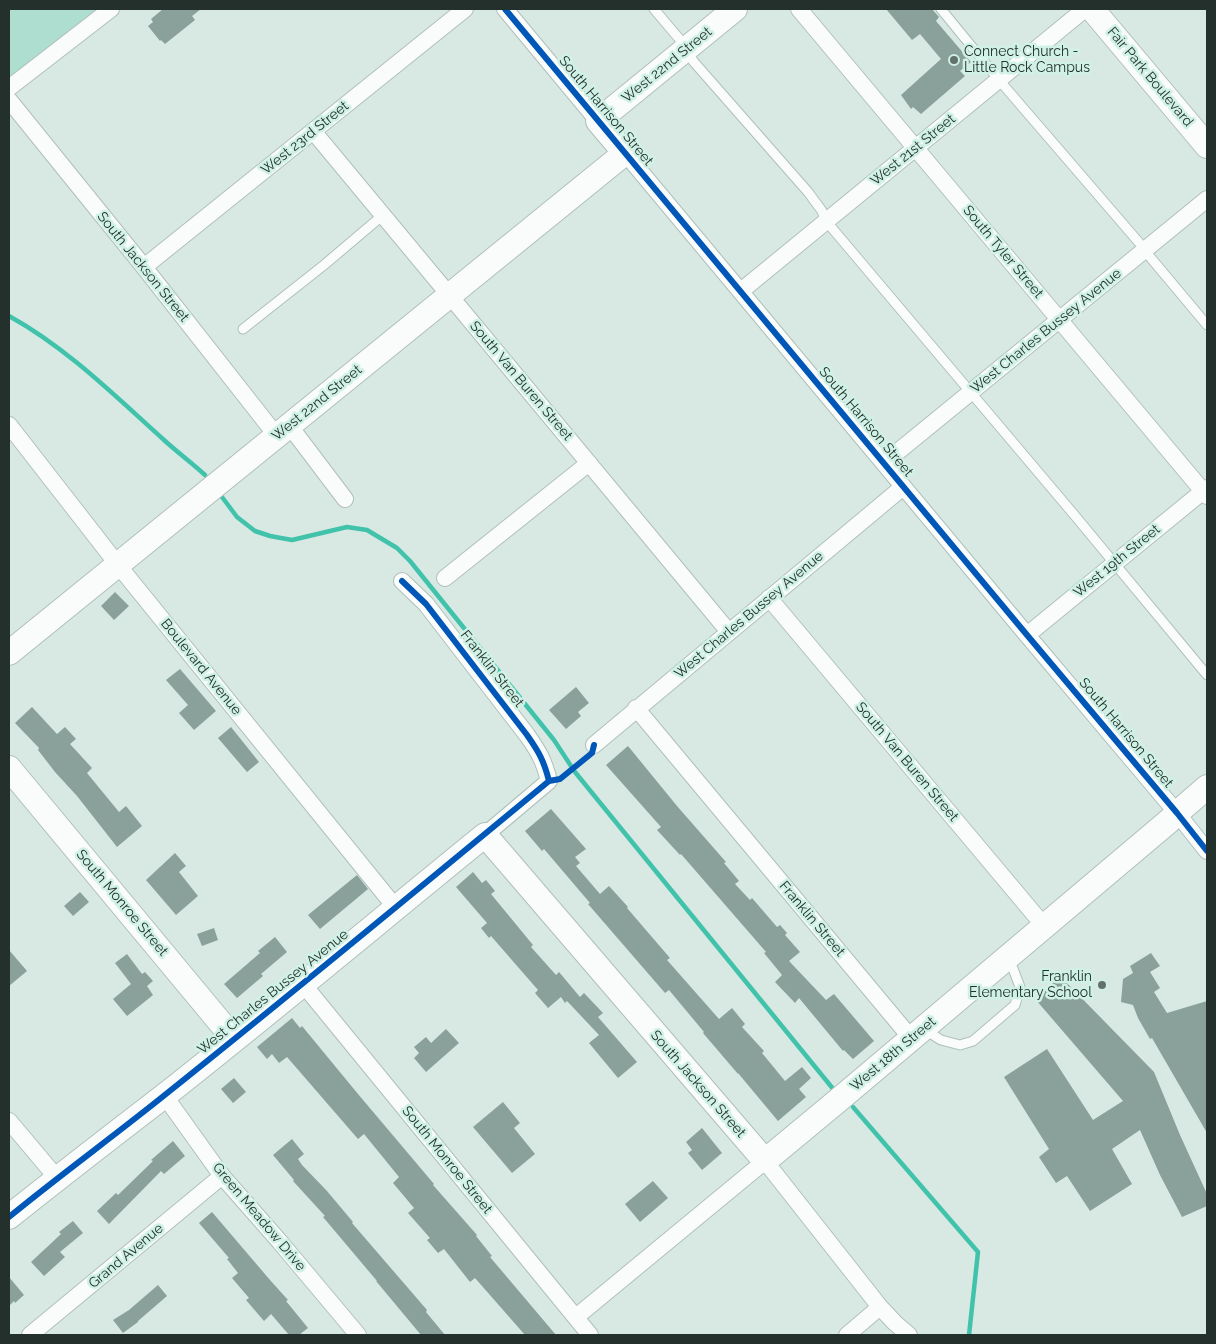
<!DOCTYPE html>
<html>
<head>
<meta charset="utf-8">
<style>
	body { margin:0 }
	#map { position:relative; width:1216px; height:1344px; overflow:hidden; background:#d8e9e3; font-family:Raleway,sans-serif }
	canvas { display:block }
	.frame { position:absolute; inset:0; border:10px solid #23302c; pointer-events:none }
</style>
</head>
<body>
<div id="map">
<canvas width="1216" height="1344"></canvas>
<div class="frame"></div>
</div>
<script>
const c = document.querySelector('canvas').getContext('2d');
c.lineJoin = 'round';
function fillPath(path, color) {
  c.fillStyle = color;
  c.fill(path, 'evenodd');
}
function strokePath(path, color, width, dash) {
  c.strokeStyle = color;
  c.lineWidth = width;
  c.lineCap = dash ? 'butt' : 'round';
  c.setLineDash(dash || []);
  c.stroke(path);
}
function label(font, color, halo, rows, align = 'center') {
  c.font = font + ' Raleway,sans-serif';
  c.lineWidth = 5;
  c.setLineDash([]);
  c.textBaseline = 'middle';
  c.strokeStyle = halo;
  c.fillStyle = color;
  for (const [text, x, y, turn = 0] of rows) {
    c.save();
    c.translate(x, y);
    c.rotate((+turn || 0) * Math.PI / 180);
    c.textAlign = isNaN(turn) ? turn : align;
    if (halo) c.strokeText(text, 0, 0);
    c.fillText(text, 0, 0);
    c.restore();
  }
}
fillPath(new Path2D(`
	M9,9H111L9,88Z`), '#aeded0');
strokePath(new Path2D(`
	M9,316C67,348 115,396 164,440C177,452 192,463 205,475
	M222,497L237,517L255,531L270,536L292,540L347,527L367,530L397,548L410,561L554,740L571,766
	M575,772L834,1090
	M853,1107L978,1252L969,1335`), '#41c2ab', 4.5);
fillPath(new Path2D(`
	M163,9H201L192,16L195,20L165,44L161,40L160,41L148,26L153,22L151,19Z
	M886,9H932L939,17L936,21L971,62L960,71L965,76L921,114L913,107L911,109L901,95L941,59L920,34L912,40Z
	M115,592L129,606L114,620L101,606Z
	M180,669L216,711L194,730L179,713L188,705L166,680Z
	M576,687L589,703L578,712L581,716L566,729L549,710Z
	M32,707L57,734L65,727L76,739L70,744L92,768L87,773L119,812L126,806L142,826L117,847L77,796L55,772L38,750L39,748L15,723Z
	M231,727L259,762L247,772L218,738Z
	M628,746L677,806L726,862L724,863L739,881L735,884L750,900L752,898L777,927L780,925L787,933L785,935L800,952L789,961L826,1000L834,994L874,1041L853,1059L844,1050L843,1051L799,998L795,1003L775,982L782,975L764,953L766,952L681,854L680,855L657,830L661,827L606,765Z
	M551,809L586,849L575,857L580,863L576,866L600,894L609,886L628,907L627,908L670,958L667,960L719,1019L732,1008L745,1024L742,1027L764,1051L762,1053L785,1081L802,1067L811,1078L799,1089L806,1097L778,1121L738,1073V1074L703,1033L704,1032L669,990L665,993L588,904L590,903L544,849L542,851L525,831Z
	M175,853L186,866L179,872L198,896L176,915L146,880Z
	M473,872L482,883L486,880L495,891L491,894L533,945L531,947L556,975L559,972L580,997L584,993L603,1013L598,1017L637,1062L618,1078L589,1043L599,1035L567,1001L565,1003L561,997L548,1008L535,993L538,990L491,936L489,938L481,928L487,923L456,887Z
	M357,875L368,889L320,929L308,915Z
	M80,892L89,902L73,916L64,906Z
	M214,928L218,940L202,946L197,934Z
	M275,937L287,952L261,974L263,976L237,998L224,984L260,953L258,951Z
	M9,950L27,971L9,986Z
	M1151,953L1160,966L1150,972L1160,988L1154,992L1167,1013L1207,1001V1133L1152,1038L1150,1039L1138,1018L1133,1005L1121,1002L1123,979L1133,973L1130,966Z
	M127,954L142,974L145,972L153,981L147,986L153,995L127,1016L113,999L131,984L115,963Z
	M1060,976L1154,1072L1180,1135L1207,1194V1206L1182,1217L1160,1175L1140,1130L1112,1149L1132,1184L1090,1211L1067,1176L1056,1183L1039,1157L1049,1149L1004,1077L1047,1049L1093,1120L1123,1101L1036,1000Z
	M292,1018L300,1028L302,1026L358,1094L434,1184L433,1185L477,1235L476,1236L492,1256L490,1257L556,1335H525L475,1278L470,1282L444,1249L438,1253L427,1240L430,1238L408,1213L414,1208L393,1183L399,1177L364,1134L358,1139L287,1057L279,1063L272,1054L267,1059L257,1047Z
	M446,1029L459,1043L426,1072L414,1058L419,1053L414,1047L426,1037L431,1043Z
	M234,1078L246,1092L233,1103L221,1089Z
	M503,1102L520,1123L514,1128L535,1154L512,1173L473,1127Z
	M702,1128L722,1153L702,1170L688,1153L692,1150L686,1142Z
	M292,1139L304,1154L298,1159L302,1165L327,1191L353,1222L352,1223L427,1310L426,1312L445,1335H421L376,1281H377L323,1217L325,1216L293,1181L294,1180L273,1155Z
	M173,1141L185,1156L164,1174L161,1171L109,1224L97,1211L116,1193L118,1195L153,1161L151,1160Z
	M653,1181L668,1198L640,1222L625,1204Z
	M212,1212L270,1280L288,1300L286,1301L308,1328L299,1335H289L271,1314L264,1321L246,1300L249,1298L232,1278L238,1273L227,1259L229,1258L199,1223Z
	M73,1221L83,1233L60,1252L65,1257L44,1276L31,1262L61,1234L59,1232Z
	M9,1277L24,1295L15,1303L14,1301L9,1306Z
	M158,1285L167,1296L138,1321V1322L123,1333L113,1320L129,1310Z`), '#8aa09a');
const lane = new Path2D(`
	M654,9L687,48L693,61L808,192L822,211L826,221L1076,517L1207,675
	M941,9L999,80L1142,246L1145,251L1207,325
	M243,329L324,265L383,215
	M925,1030L941,1040L960,1045L973,1041L1015,1005L1020,987L1009,958`);
const street = new Path2D(`
	M505,9L598,121
	M799,9L1207,496
	M9,88L111,9
	M9,100L144,267L276,435
	M313,131L729,632
	M625,153L1027,635L1177,813L1207,851
	M144,267L465,9
	M741,291L1085,9
	M9,425L118,565L396,908
	M289,425L345,499
	M884,463L1207,199
	M445,578L589,463
	M402,581L426,604L527,735C539,752 544,761 549,781L485,835
	M769,598L1045,927
	M1027,635L1207,488
	M636,708L911,1038
	M594,745L903,487
	M303,984L590,1335
	M164,1095L222,1176L280,1242L358,1335
	M9,1121L57,1178
	M576,1317L765,1161L880,1307L895,1323L909,1335
	M30,1335L222,1176
	M847,1335L880,1307`);
const secondary = new Path2D(`
	M1092,9L1207,146
	M9,653L625,153L598,121L735,9
	M9,768L234,1039
	M9,1217C60,1176 112,1136 164,1096C272,1011 378,922 485,835L765,1161L835,1103L1169,821L1177,813L1207,787`);
strokePath(lane, '#b0bfba', 11);
strokePath(street, '#b0bfba', 18);
strokePath(secondary, '#b0bfba', 26);
strokePath(lane, '#f9fcfb', 9);
strokePath(street, '#f9fcfb', 16);
strokePath(secondary, '#f9fcfb', 24);
strokePath(new Path2D(`
	M505,9L1027,635L1177,813L1207,851
	M402,581L426,604L527,735C539,752 544,761 549,781
	M9,1217C60,1175 114,1136 166,1094C295,991 422,886 549,781L560,779L592,753L594,745`), '#0057b8', 6);
for (const [x, y, r, color] of [
	[954,60,5,"#62716c"],
	[1102,985,5,"#62716c"]
]) {
  const dot = new Path2D();
  dot.arc(x, y, r, 0, 2 * Math.PI);
  c.fillStyle = color;
  c.fill(dot);
  strokePath(dot, '#d0f1e6', 2);
}
label('14px', '#23302c', '#d0f1e6', [
	["Connect Church -",964,52],
	["Little Rock Campus",964,68],
	["Franklin",1092,977,"right"],
	["Elementary School",1092,993,"right"]
], 'left');
label('14px', '#23302c', '#d0f1e6', [
	["West 22nd Street",667,65,-39],
	["Fair Park Boulevard",1150,77,50],
	["South Harrison Street",606,111,50],
	["West 23rd Street",305,138,-39],
	["West 21st Street",913,150,-39],
	["South Tyler Street",1003,252,50],
	["South Jackson Street",143,267,51],
	["West Charles Bussey Avenue",1046,331,-39],
	["South Van Buren Street",521,381,50],
	["West 22nd Street",317,403,-39],
	["South Harrison Street",866,422,50],
	["West 19th Street",1117,561,-39],
	["West Charles Bussey Avenue",749,615,-40],
	["Boulevard Avenue",201,667,51],
	["Franklin Street",492,669,52],
	["South Harrison Street",1126,733,50],
	["South Van Buren Street",907,762,50],
	["South Monroe Street",122,903,50],
	["Franklin Street",812,919,50],
	["West Charles Bussey Avenue",273,992,-39],
	["West 18th Street",893,1054,-40],
	["South Jackson Street",698,1084,49],
	["South Monroe Street",447,1160,51],
	["Green Meadow Drive",259,1217,50],
	["Grand Avenue",126,1256,-40]
]);
</script>
</body>
</html>
